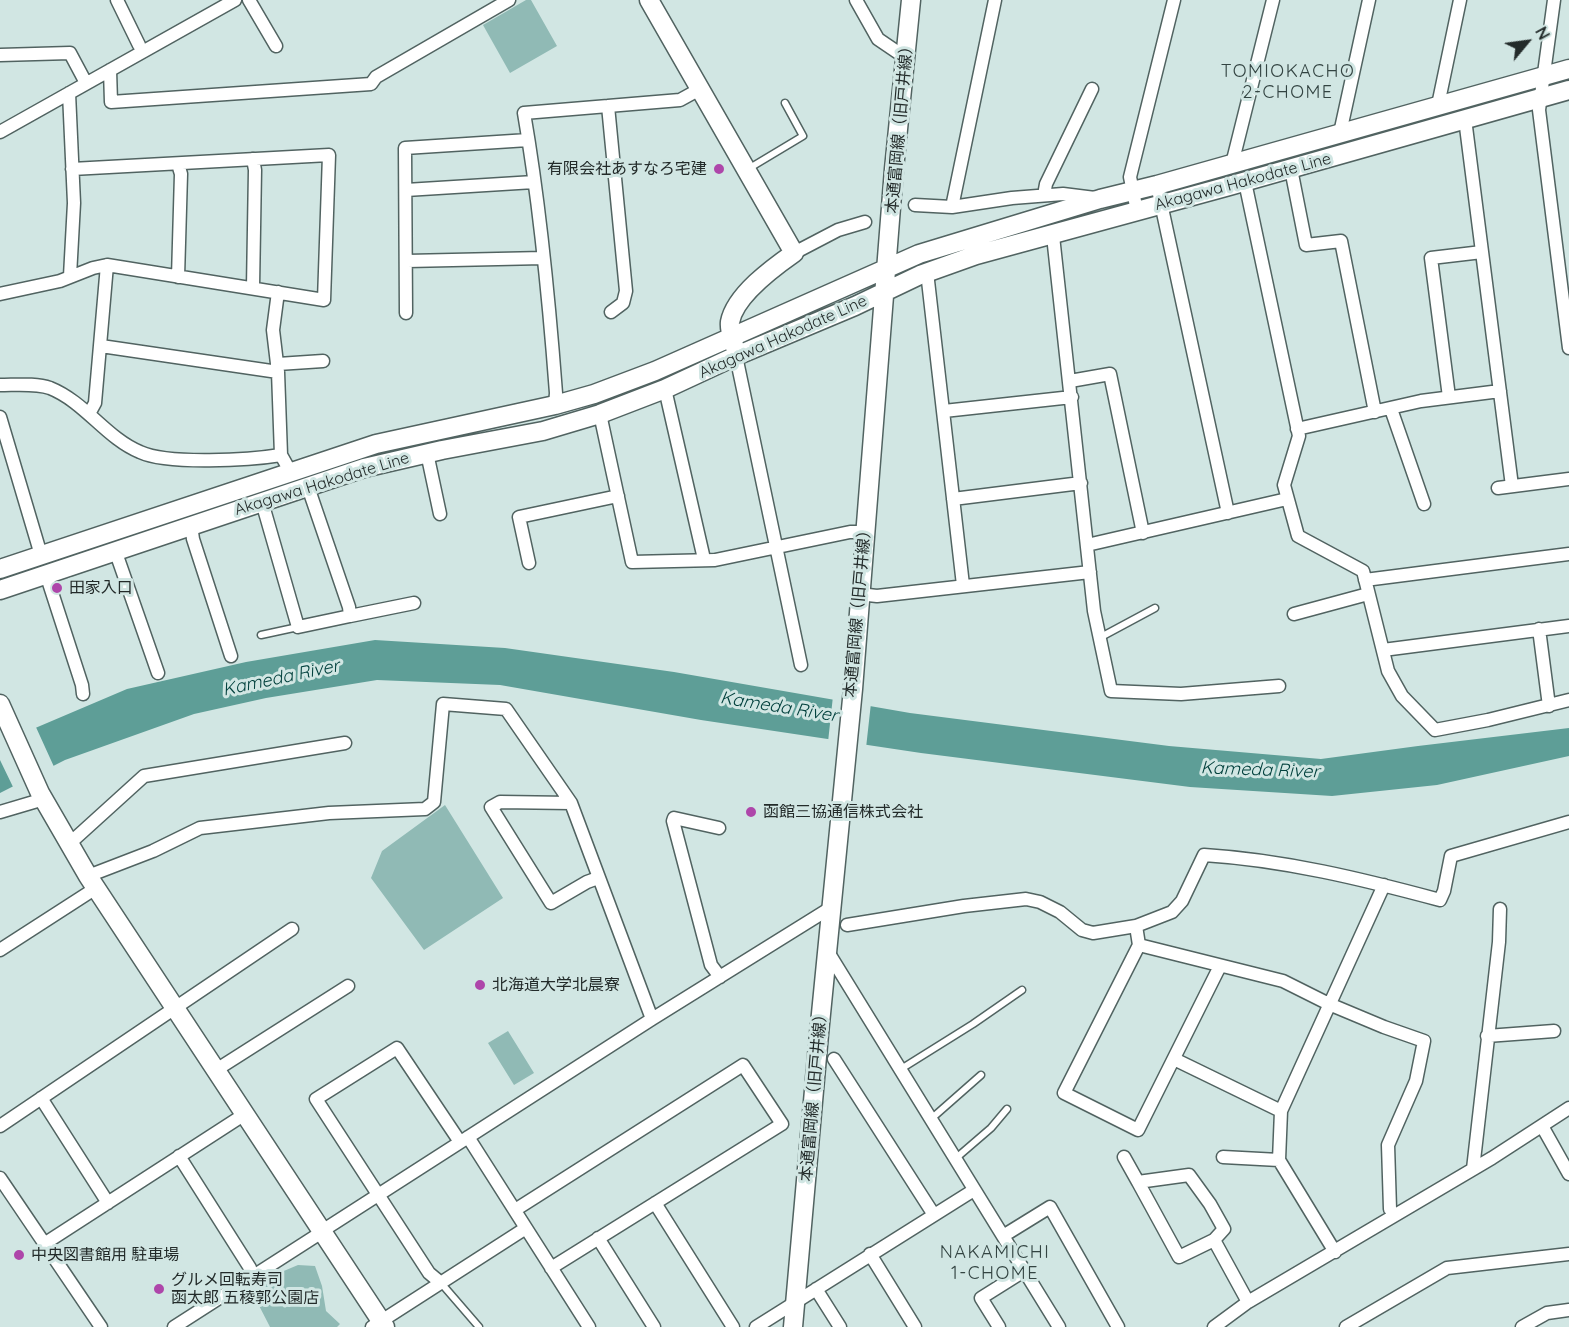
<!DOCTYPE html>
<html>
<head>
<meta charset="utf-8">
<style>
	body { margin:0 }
	#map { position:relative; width:1569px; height:1327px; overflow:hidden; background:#d1e6e3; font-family:Quicksand,sans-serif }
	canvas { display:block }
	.north { position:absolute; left:1497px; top:12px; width:60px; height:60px; -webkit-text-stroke:4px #d1e6e3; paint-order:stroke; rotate:61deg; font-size:16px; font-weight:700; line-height:24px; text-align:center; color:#232b2a }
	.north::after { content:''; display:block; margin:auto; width:21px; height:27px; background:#232b2a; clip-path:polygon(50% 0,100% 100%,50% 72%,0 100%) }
</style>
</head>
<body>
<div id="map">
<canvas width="1569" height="1327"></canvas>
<div class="north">N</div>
</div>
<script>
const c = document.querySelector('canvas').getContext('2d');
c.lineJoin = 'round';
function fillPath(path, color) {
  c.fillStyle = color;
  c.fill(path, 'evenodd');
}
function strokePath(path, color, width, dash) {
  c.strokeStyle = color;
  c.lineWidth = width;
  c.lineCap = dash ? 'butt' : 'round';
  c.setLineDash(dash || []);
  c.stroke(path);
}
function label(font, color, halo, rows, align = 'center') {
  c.font = font + ' Quicksand,"Noto Sans JP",sans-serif';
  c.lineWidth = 6;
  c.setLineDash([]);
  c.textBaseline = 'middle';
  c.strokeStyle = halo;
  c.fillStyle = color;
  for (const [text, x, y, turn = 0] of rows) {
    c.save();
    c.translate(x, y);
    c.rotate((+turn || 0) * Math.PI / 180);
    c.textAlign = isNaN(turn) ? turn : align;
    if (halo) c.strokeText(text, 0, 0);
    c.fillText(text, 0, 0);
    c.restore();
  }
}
fillPath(new Path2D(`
	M526,0H531L557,46L510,73L483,25Z
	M445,805L503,898L424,950L371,878L382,851Z
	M508,1031L534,1073L514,1085L488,1043Z
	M298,1265L315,1266L322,1286L326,1311L340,1324L337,1327H270L269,1325L252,1292L279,1273Z`), '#90bab5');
fillPath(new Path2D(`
	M375,640L505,648L674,672L910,713L1169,746L1321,759L1418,746L1569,728V756L1437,785L1332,796L1190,787L921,753L701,720L500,685L377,680L266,698L194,714L65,760L0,793V743L127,689L246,662Z`), '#5e9e97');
fillPath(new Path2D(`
	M833,696L871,703L866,748L828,742Z
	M35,725L55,769L14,789L0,760V740Z`), '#d1e6e3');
const lane = new Path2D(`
	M748,169L803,136L785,103
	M261,635L298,627
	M1101,637L1155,608
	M901,1069L973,1024L1022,990
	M931,1119L981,1075
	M955,1159L991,1128L1007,1109
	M441,1283L479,1327`);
const street = new Path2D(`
	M117,0L139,45
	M249,0L276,46
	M856,0L878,39L906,58
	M1554,0L1539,110L1569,348
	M0,55L70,53L86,83
	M110,70L111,102L371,84L376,77L509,0
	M69,93L74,203L70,276
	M1438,105L1460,0
	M608,106L626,291L623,303L611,312
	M1465,119L1512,486
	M0,132L235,0
	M1340,133L1369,0
	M1232,164L1273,0
	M1291,169L1306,245L1341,241L1375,412
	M1245,182L1299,436L1284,485L1298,536L1363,571L1388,671L1402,696L1435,730L1488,720L1569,700
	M1157,185L1228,513
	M406,190L534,182
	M1044,195L1046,184L1092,89
	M915,205L952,207L1012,198L1063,194L1095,198
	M952,207L995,0
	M1137,211L1130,177L1174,0
	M1053,236L1094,611L1111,691L1181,694L1279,686
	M794,253L838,230L865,222
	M407,261L543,258
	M927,272L963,585
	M178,277L181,174L178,164
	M253,287L255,170L253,159
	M278,292L273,330L278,372L281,455
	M0,294L60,281L93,268L107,265L324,300L329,155L72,169
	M406,313L405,148L528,140
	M101,346L278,372
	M736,356L801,665
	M278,364L323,361
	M1070,381L1110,374L1143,533
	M0,385C16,385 36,383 50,388C85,402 106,438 140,452C168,465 250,460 281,455L290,471
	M665,389L704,559
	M1449,397L1431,258L1482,252
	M555,405L556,393C549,300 540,205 524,113L680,100L700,89
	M1391,409L1424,504
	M944,411L1072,397
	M89,414L95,403L107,265
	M600,414L632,562L715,560L850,532H865
	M0,417L41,555
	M1297,429L1421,401L1500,391
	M427,453L440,514
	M1498,488L1569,479
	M953,499L1081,483
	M262,502L298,627L350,616L349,607L308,487
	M191,525L193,539L231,656
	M1087,545L1287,499
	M115,550L158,673
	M529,563L519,517L618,496
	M46,574L82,685L83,694
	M1365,580L1569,554
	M859,594L877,596L1090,572
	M1294,614L1368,594
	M350,616L414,603
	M1539,629L1549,706
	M1383,650L1569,626
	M571,803L500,802L491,807L551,903L587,882L598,878
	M0,812L44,799
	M719,828L674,818L673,821L711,965L720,977
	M69,844L144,776L345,743
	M88,876L153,851L200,828L329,813L425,809L434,802L443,704L506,709L571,803L652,1019
	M847,925L964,906L1026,899L1040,902L1060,912L1082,930L1093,933L1136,926
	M1139,945L1283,981L1329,1004L1384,1027L1424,1041L1416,1081L1388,1145L1390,1209
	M0,950L96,888
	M828,952L1059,1327
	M1220,966L1138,1130L1064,1093L1139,945L1136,926L1172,912L1182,901L1204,855C1284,860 1362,879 1440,900L1444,891L1451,856L1569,822
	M1487,1036L1554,1031
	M834,1059L934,1215
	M1174,1059L1281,1111
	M216,1070L348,986
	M41,1098L108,1203
	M0,1126L292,929
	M1542,1126L1569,1174
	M468,1137L589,1327
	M179,1156L250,1268
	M1124,1157L1138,1182L1189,1175L1210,1204L1224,1229L1214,1240L1179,1257L1138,1182
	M1223,1157L1279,1160
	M1473,1169L1499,942L1500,909
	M0,1178L101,1327
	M655,1203L733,1327
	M515,1210L743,1065L782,1124L551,1268
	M322,1231L652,1019L832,907
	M1003,1236L1050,1207L1118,1327
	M598,1238L654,1327
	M1214,1240L1248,1302
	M44,1244L245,1114
	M1335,1252L1279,1160L1281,1111L1384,885
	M870,1254L915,1327
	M441,1283L429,1273L316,1099L397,1048L460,1142
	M816,1289L840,1327
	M174,1327L322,1232
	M372,1327L526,1228
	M756,1327L974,1190
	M999,1327L981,1298L1024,1271
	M1214,1327L1248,1302L1492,1158L1569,1108
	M1346,1327L1447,1268L1569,1254
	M1522,1327L1547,1313L1569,1310`);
const secondary = new Path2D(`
	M649,0L794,253C774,267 735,295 730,322C729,329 732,338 734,345
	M0,569L376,444L555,405L594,394L655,371L919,254L1100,199L1157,185L1569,69
	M0,590L364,468L442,450L543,431L600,414L665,389L736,356L855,306L920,275L976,255L1229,186L1569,90
	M0,704L40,793L88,876L385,1327
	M793,1327L819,1034L853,689L894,169L911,0`);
strokePath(lane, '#516361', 9);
strokePath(street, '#516361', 15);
strokePath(secondary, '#516361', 21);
strokePath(lane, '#fff', 6);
strokePath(street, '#fff', 12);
strokePath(secondary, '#fff', 18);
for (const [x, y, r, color] of [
	[719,169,6,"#ae46aa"],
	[57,588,6,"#ae46aa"],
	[751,812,6,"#ae46aa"],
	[480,985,6,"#ae46aa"],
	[19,1255,6,"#ae46aa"],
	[159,1289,6,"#ae46aa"]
]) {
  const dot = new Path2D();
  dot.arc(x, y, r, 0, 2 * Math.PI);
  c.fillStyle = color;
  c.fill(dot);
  strokePath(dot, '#d1e6e3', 2);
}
label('16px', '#232b2a', '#d1e6e3', [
	["本通富岡線（旧戸井線）",900,126,-85],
	["Akagawa Hakodate Line",1243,182,-15],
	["Akagawa Hakodate Line",783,337,-24],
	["Akagawa Hakodate Line",322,484,-17],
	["本通富岡線（旧戸井線）",858,610,-85],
	["本通富岡線（旧戸井線）",814,1094,-85]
]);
label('16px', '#232b2a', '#d1e6e3', [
	["有限会社あすなろ宅建",707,169,"right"],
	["田家入口",69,588],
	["函館三協通信株式会社",763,812],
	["北海道大学北晨寮",492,985],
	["中央図書館用 駐車場",31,1255],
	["グルメ回転寿司",171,1280],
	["函太郎 五稜郭公園店",171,1298]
], 'left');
c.letterSpacing = '1.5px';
label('18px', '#334442', '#d1e6e3', [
	["TOMIOKACHO",1288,72],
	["2-CHOME",1288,93],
	["NAKAMICHI",995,1253],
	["1-CHOME",995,1274]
]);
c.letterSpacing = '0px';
label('italic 18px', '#02413d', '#d1e6e3', [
	["Kameda River",281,678,-12],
	["Kameda River",779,707,9],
	["Kameda River",1260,770,2]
]);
</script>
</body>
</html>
